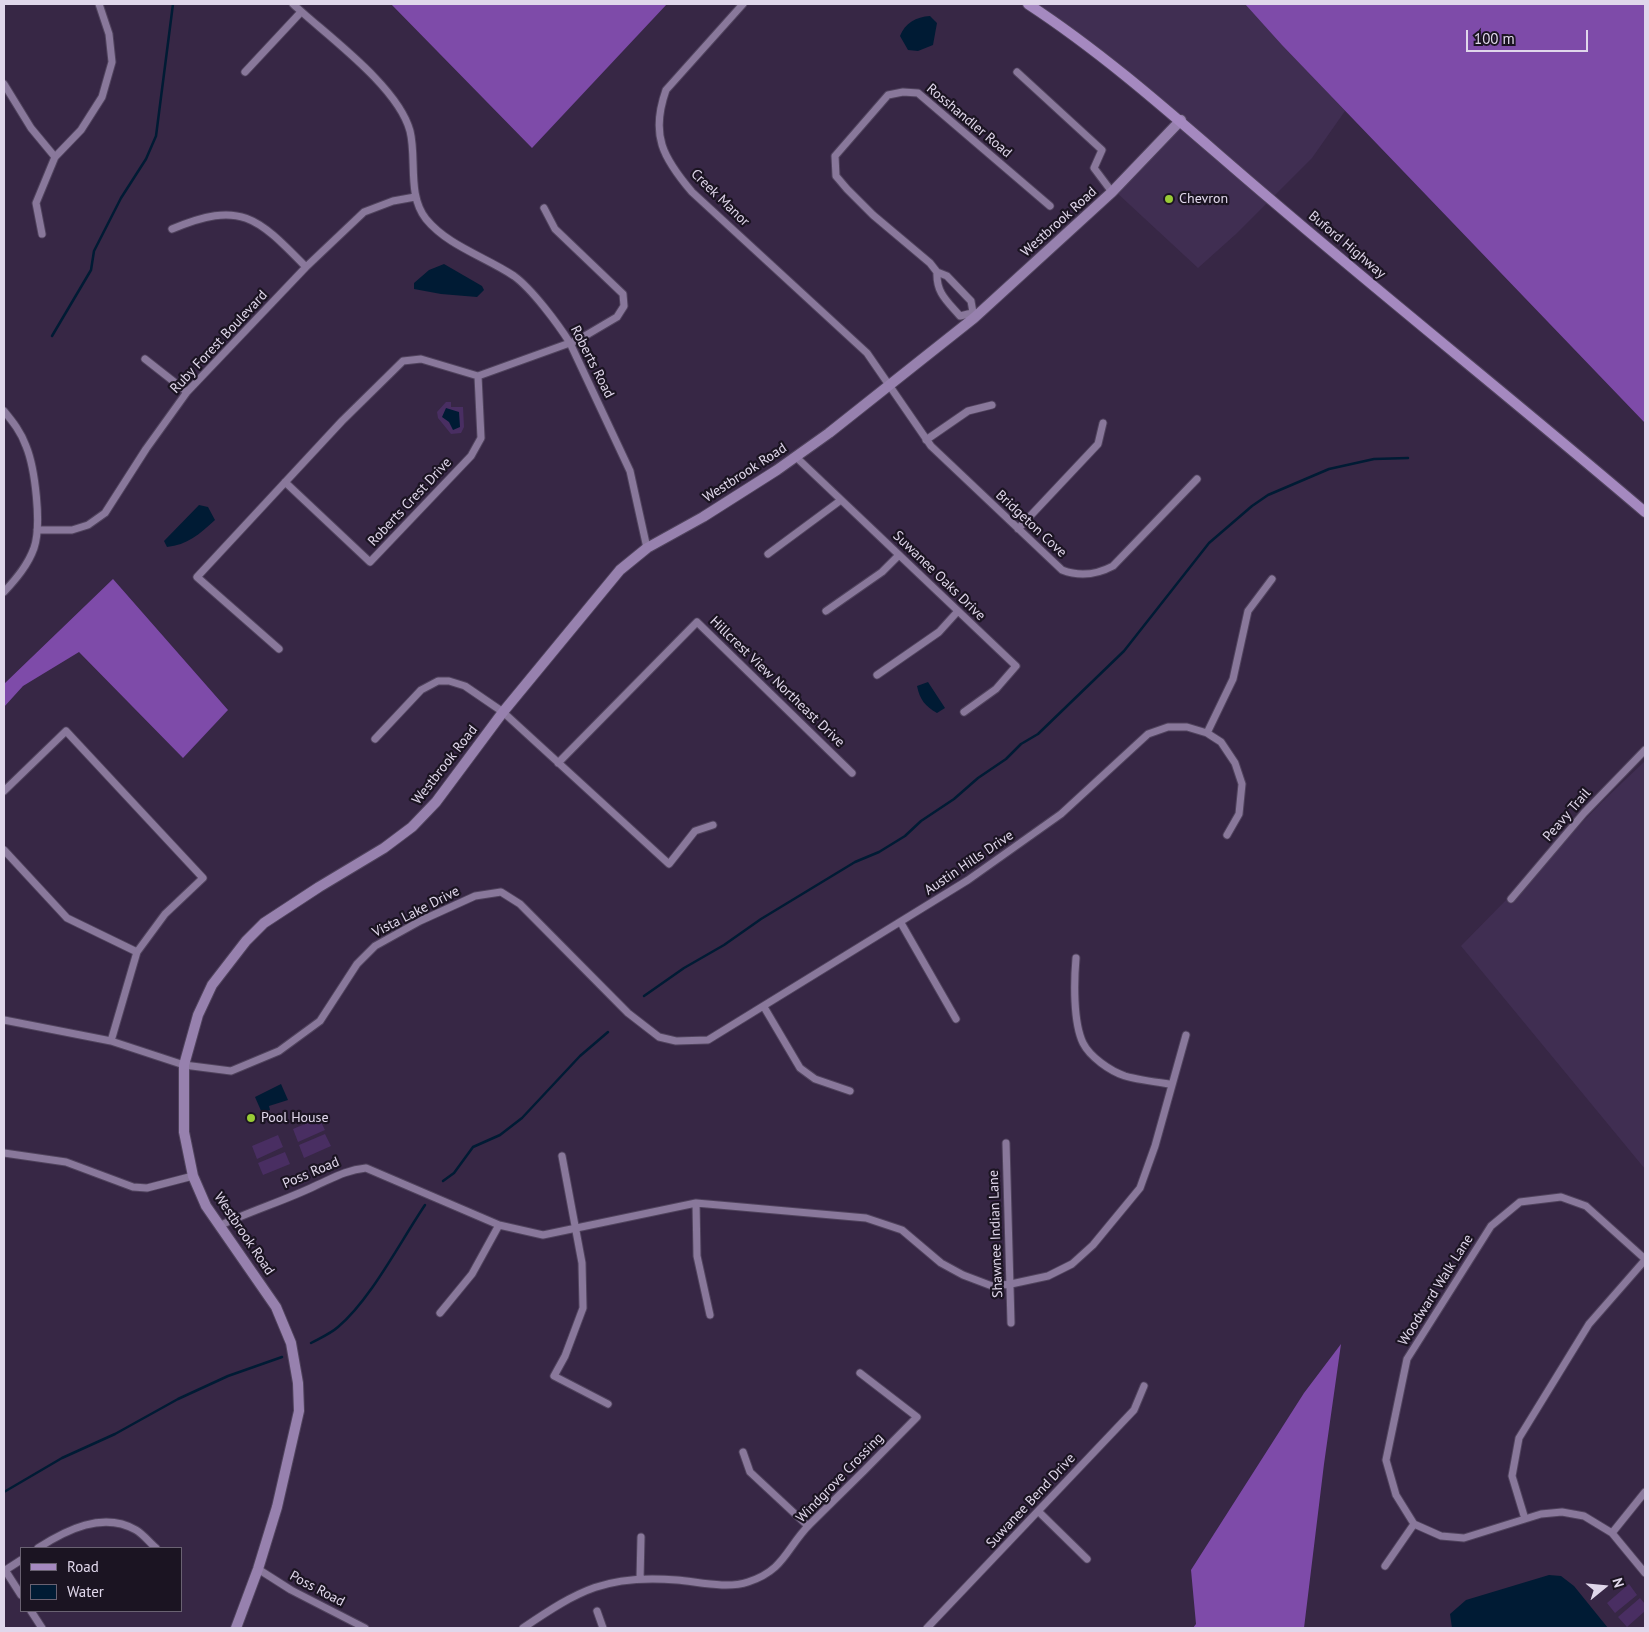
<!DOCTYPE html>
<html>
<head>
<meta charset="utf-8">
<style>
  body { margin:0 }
  #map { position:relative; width:1649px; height:1632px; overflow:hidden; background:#372745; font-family:"PT Sans",sans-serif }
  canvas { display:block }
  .frame { position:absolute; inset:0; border:5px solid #e0d7eb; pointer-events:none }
  .legend { position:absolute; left:20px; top:1547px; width:162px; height:65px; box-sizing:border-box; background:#1b1422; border:1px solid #6a6272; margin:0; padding:6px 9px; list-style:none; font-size:15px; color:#e0d7eb }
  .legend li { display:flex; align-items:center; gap:10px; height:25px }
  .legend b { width:25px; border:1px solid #6a6272 }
  .north { position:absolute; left:1579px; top:1562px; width:50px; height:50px; -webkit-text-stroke:4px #1b1422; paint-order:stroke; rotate:73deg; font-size:14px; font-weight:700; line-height:20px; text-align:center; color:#e0d7eb }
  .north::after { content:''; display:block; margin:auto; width:18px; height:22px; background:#e0d7eb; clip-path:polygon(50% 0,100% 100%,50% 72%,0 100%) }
  .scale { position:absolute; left:1466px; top:30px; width:122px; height:22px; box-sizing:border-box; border:2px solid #e0d7eb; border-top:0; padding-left:6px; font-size:15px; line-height:18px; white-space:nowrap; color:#e0d7eb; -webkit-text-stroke:4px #1b1422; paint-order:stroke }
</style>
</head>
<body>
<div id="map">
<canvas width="1649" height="1632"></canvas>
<div class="frame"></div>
<ul class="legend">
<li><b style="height:6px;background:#a589c0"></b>Road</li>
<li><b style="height:14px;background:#001b34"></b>Water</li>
</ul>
<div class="north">N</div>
<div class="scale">100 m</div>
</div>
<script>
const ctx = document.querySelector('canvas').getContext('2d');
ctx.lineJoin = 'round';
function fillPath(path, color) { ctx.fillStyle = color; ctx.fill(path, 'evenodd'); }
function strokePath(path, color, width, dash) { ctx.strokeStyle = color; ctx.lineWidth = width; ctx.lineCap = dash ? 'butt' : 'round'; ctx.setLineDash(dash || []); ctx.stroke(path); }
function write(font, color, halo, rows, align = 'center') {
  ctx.font = font + ' "PT Sans",sans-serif'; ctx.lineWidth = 4.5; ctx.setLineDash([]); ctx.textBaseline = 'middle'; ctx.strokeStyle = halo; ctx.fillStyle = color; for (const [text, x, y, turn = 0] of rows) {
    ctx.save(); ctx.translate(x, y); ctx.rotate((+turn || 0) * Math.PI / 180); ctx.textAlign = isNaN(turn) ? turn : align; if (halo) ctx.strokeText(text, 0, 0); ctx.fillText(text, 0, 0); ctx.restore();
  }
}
fillPath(new Path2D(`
  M1032,4H1245L1345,111L1312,158L1236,234L1198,268L1116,192L1185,121Z
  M1645,761V1169L1461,946L1602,802Z`), '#402e52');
fillPath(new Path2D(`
  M446,402H451V407H463L464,427L461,433L451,434L438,418L437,412Z
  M319,1118L325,1130L298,1142L293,1129Z
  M325,1134L331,1146L304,1158L299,1145Z
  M278,1135L283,1147L257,1159L252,1146Z
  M285,1152L290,1164L263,1175L258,1163Z
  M1629,1584L1637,1595L1615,1613L1607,1603Z
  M1640,1598L1645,1604V1611L1627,1627L1618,1617Z`), '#492e62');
fillPath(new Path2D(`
  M391,4H667L532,148Z
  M1245,4H1645V423L1282,45Z
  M113,579L228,710L183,758L79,652L23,686L4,707V684Z
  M1341,1344L1324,1464L1304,1628H1193L1196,1624L1191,1570L1304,1393Z`), '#7e4ba9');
fillPath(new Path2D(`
  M930,16L937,23L933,45L918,51L908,50L900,36C905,23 916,17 930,16Z
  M444,264L482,286L484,290L477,297L441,294L414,289V283L429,270Z
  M446,408L459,412L460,427L453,430L449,422L442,417Z
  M199,505L208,507L215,520C200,534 187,545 167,547L164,541Z
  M928,682L945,708L937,713C925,706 920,700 917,686Z
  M281,1084L288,1100L269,1106L270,1110L262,1113L255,1097Z
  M1549,1575L1561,1576L1574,1586L1608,1628H1452L1450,1614L1466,1600Z`), '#001b34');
strokePath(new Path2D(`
  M52,336L91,270L94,251L121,198L146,159L156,136L173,4
  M644,996L684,968L724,945L761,919L855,862L879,852L905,836L921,821L954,799L978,778L1006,759L1021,744L1038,734L1124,651L1209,543L1252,506L1268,495L1329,469L1374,459L1408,458
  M443,1181L454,1173L473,1147L500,1135L522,1118L580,1056L608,1032
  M311,1343C320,1338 330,1334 338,1327C371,1299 400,1242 425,1205
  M4,1492L62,1458L115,1434L178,1399L228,1376L282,1357`), '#001b34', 2.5);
const street = new Path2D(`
  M293,4C326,35 398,86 410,131C417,159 407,195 426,219C448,246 486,257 514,276C532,289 558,324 570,343L630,471L647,548
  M743,4L666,90C650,135 663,158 692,192L867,353L931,446L1062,570C1080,577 1096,575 1113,566L1197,479
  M245,72L301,12
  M1017,72L1102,150L1094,168L1112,192
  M4,84L31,128L55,157
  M172,229C241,200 257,217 306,267
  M42,234L36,203L55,157L81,130L102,97L112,62L109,34L99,4
  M937,272C936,293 947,301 960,316L972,313
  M974,318L971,301L947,276L937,272L930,263L873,215L847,189L836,176L835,156L888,95L903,92L918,93L1050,206
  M145,359L187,392
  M4,411C13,422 21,432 26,446C35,468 42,525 34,548C28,565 16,579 4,592
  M926,440L968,411L992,405
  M796,457L1016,666L996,689L964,712
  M285,482L370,562L471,456L481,438L478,376
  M1018,529L1098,444L1103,423
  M37,530H72L88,525L105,513L146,449L187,392L306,267L364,212L393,201L415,197
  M768,554L841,500
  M826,611L882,572L899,555
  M279,649L197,577L342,421L403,361L421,359L478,376L578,340L617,317L624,306L623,294L555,229L544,208
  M877,675L939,632L958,611
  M1207,733L1233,679L1248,611L1272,579
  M375,739L421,690L438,681H449L465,686L503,712L669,864L695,831L713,825
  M558,763L697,622L852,773
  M4,791L66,731L203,878L165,914L137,952L111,1041L184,1065L231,1071L279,1051L320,1021L357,964L375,946L420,921L475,896L501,892L520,904L628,1013L659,1037L676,1041L708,1040L968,880L1061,814L1148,734L1168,727H1187L1207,733L1221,742L1235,763L1242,784L1239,814L1227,835
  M4,850L67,918L137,952
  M1511,899L1584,813L1645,750
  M901,923L956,1019
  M1076,958C1074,981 1073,1022 1083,1043C1090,1057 1110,1071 1125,1076C1139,1080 1155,1082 1170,1084
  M764,1007L800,1068L815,1079L850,1091
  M4,1020L111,1041
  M1006,1143L1011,1323
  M4,1153L66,1162L133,1187L147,1188L193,1176
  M562,1156L582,1263L583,1308L565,1356L554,1376L608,1404
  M696,1203L697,1256L710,1315
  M219,1226C250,1211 284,1201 315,1186C333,1178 346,1170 366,1168L499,1225L543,1235L696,1203L866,1218L902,1230L941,1263L963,1275L992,1286L1011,1284L1048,1276L1072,1264L1093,1245L1140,1188L1155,1146L1186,1035
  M1645,1259L1586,1206L1561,1197L1520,1202L1491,1226L1407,1359L1386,1460L1396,1495L1414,1524L1441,1536L1464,1538L1541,1514L1562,1512L1584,1516L1612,1533L1645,1573
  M440,1313L472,1274L499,1225
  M743,1452L750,1472L808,1526
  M1039,1512L1087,1559
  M1525,1519L1512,1476L1519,1438L1589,1324L1645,1260
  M1612,1533L1645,1492
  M38,1548C66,1530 103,1511 136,1530C143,1534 150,1543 156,1548
  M1385,1566L1414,1524
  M258,1569L291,1590L365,1628
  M5,1570L21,1595
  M4,1571L21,1560
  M640,1579L641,1537
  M31,1611L42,1628
  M597,1611L603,1628
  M523,1628C579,1590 607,1574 677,1580C699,1582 727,1589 748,1582C785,1570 786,1548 810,1524C846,1489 882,1453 917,1417L860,1373
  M927,1628L1134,1410L1144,1386`);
const secondary = new Path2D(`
  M236,1628L258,1569L277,1507L299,1411L298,1383L291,1343L276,1307L206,1206L193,1176L184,1132V1065L198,1015L212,985L246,941L264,923L319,887L384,848L412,827L436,802L503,712L620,570L647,548L703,517L777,470L829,433L974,318L1112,192L1181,120`);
const primary = new Path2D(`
  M1028,4C1115,61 1190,131 1269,198C1393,304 1521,406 1645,512`);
strokePath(street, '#50435d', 9);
strokePath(secondary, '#50435d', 12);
strokePath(primary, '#50435d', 12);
strokePath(street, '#89789b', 7);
strokePath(secondary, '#9781ae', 10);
strokePath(primary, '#a589c0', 10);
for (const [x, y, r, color] of [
  [1169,199,5,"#99cb36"],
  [251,1118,5,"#99cb36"]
]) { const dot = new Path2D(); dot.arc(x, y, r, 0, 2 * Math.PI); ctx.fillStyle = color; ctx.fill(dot); strokePath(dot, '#1b1422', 2); }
write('14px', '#e0d7eb', '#1b1422', [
  ["Rosshandler Road",969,121,40],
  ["Creek Manor",720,198,44],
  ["Westbrook Road",1059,222,-42],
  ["Buford Highway",1347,245,40],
  ["Ruby Forest Boulevard",219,342,-47],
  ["Roberts Road",592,362,63],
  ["Westbrook Road",745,473,-33],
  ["Roberts Crest Drive",410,502,-47],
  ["Bridgeton Cove",1031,524,43],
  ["Suwanee Oaks Drive",939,576,44],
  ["Hillcrest View Northeast Drive",777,682,44],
  ["Westbrook Road",445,765,-52],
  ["Peavy Trail",1567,815,-49],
  ["Austin Hills Drive",969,863,-34],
  ["Vista Lake Drive",416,912,-27],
  ["Poss Road",311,1173,-23],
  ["Westbrook Road",244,1234,56],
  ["Shawnee Indian Lane",996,1234,-92],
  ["Woodward Walk Lane",1436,1290,-58],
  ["Windgrove Crossing",840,1478,-46],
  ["Suwanee Bend Drive",1031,1501,-47],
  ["Poss Road",317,1589,28]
]);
write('14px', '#e0d7eb', '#1b1422', [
  ["Chevron",1179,199],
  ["Pool House",261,1118]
], 'left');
</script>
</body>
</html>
